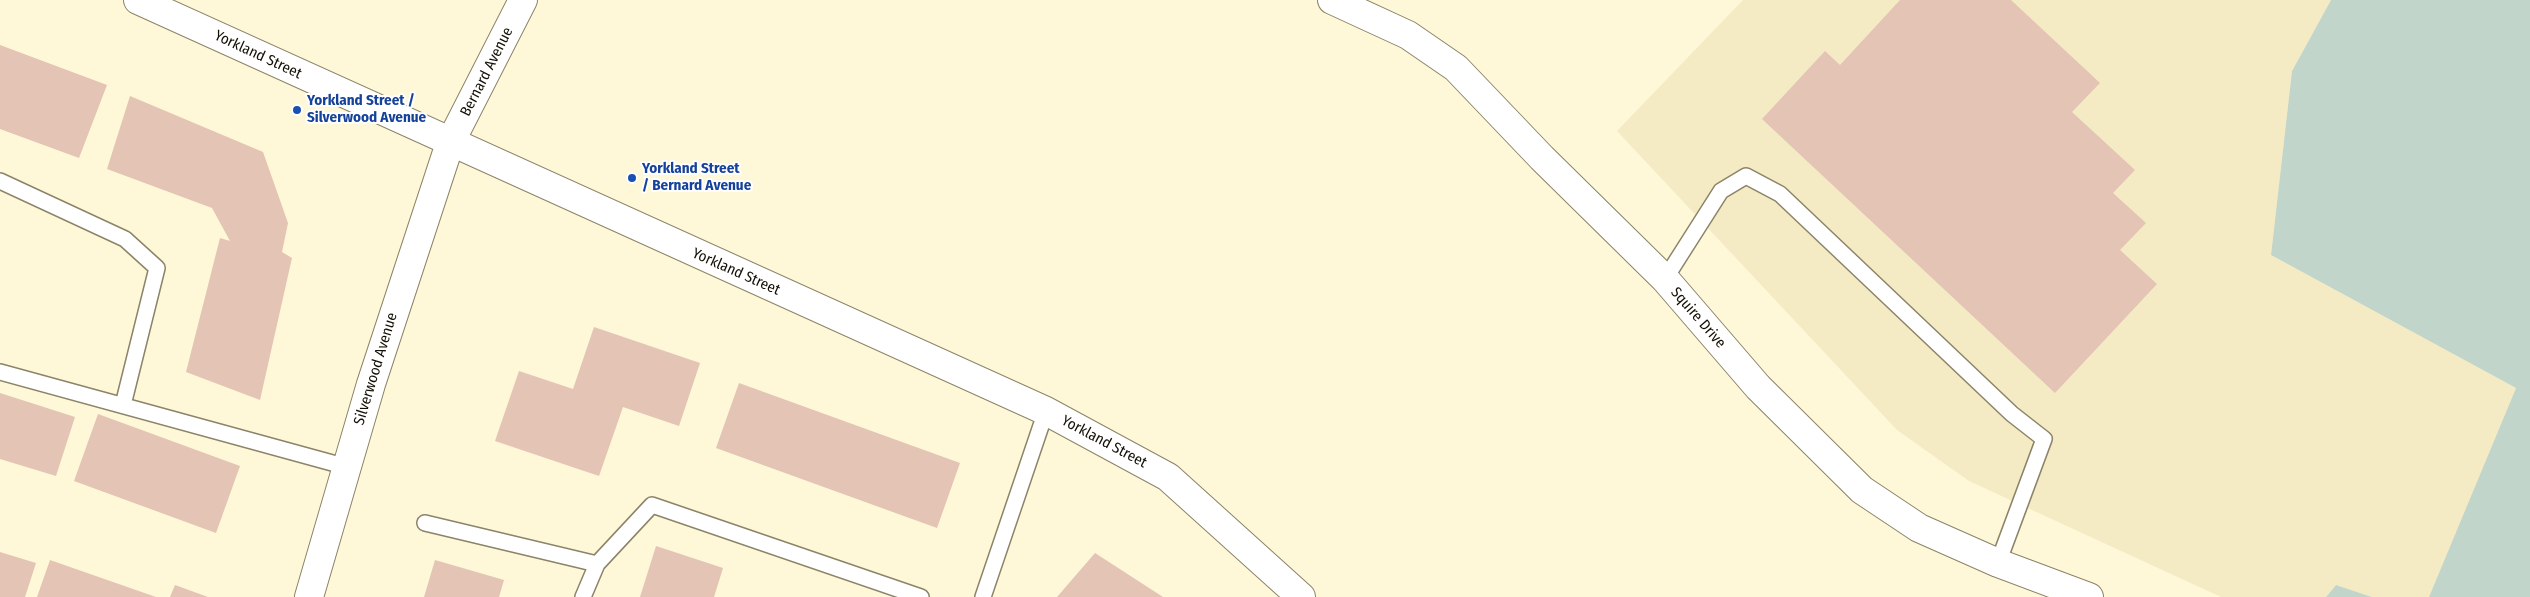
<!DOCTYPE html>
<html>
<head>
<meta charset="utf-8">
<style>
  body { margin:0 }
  canvas { display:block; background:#fef7d8 }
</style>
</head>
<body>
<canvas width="2530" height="597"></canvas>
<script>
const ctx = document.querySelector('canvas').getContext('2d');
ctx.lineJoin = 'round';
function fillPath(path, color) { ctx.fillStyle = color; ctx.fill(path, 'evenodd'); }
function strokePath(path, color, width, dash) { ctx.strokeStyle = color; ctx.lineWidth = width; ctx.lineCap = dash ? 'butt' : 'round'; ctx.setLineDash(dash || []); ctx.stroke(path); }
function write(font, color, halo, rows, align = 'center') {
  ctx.font = font + ' "Fira Sans Condensed",sans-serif'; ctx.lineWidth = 4; ctx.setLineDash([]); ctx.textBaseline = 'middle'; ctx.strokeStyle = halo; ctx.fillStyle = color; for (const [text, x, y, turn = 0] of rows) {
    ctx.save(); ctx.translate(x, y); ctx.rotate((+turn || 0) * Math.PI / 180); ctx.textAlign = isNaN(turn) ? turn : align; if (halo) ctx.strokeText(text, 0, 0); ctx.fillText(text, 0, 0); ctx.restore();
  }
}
fillPath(new Path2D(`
  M1743,0H2331L2292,71L2271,255L2516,388L2429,597H2372L2336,585L2326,597H2221L1969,481L1897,430L1617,131Z`), '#f4ebc5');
fillPath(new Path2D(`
  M2331,0H2530V597H2429L2516,388L2271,255L2292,71Z
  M2336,585L2372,597H2326Z`), '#c1d5ca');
fillPath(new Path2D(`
  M1900,0H2011L2100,83L2072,112L2135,170L2113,193L2146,223L2120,250L2157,284L2055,393L1762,119L1825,51L1840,65Z
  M0,45L107,85L79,158L0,129Z
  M130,96L263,152L288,223L282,252L292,258L260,400L186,372L220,238L230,241L212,208L107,169Z
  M594,327L700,363L679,426L623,407L599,476L495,441L519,371L573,389Z
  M739,383L960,463L937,528L716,448Z
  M0,393L75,417L56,476L0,459Z
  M98,414L240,466L216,533L74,481Z
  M656,546L723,568L714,597H640Z
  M0,552L36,563L25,597H0Z
  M1095,553L1163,597H1057Z
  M50,560L156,597H37Z
  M435,560L504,580L499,597H424Z
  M175,585L208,597H170Z`), '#e3c4b5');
const service = new Path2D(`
  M0,181L125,239L157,268L123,405
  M1665,279L1721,191L1746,176L1780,194L2012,414L2044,439L1998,563
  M0,372L347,467
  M425,523L597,564
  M583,597L597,564L652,505L921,597
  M983,597L1046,411`);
const minor = new Path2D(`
  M1332,0L1408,35L1456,68L1542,158L1665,279L1758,387L1862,490L1919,528L1998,563L2089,597`);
const tertiary = new Path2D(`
  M138,0L1046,411L1168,477L1301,597
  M309,597L371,384L450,143L523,0`);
strokePath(service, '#8b8468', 18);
strokePath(minor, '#8b8468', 30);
strokePath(tertiary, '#8b8468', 30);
strokePath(service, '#fff', 15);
strokePath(minor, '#fff', 28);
strokePath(tertiary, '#fff', 28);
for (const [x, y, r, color] of [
  [297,110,5,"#1a4fb4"],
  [632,178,5,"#1a4fb4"]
]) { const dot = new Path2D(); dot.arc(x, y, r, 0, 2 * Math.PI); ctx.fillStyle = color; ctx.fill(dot); strokePath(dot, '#fff', 2); }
write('15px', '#131006', '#fff', [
  ["Yorkland Street",258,55,25],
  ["Bernard Avenue",487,72,-63],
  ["Yorkland Street",736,272,24],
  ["Squire Drive",1698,318,49],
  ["Silverwood Avenue",376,369,-73],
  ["Yorkland Street",1104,442,28]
]);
write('bold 15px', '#164399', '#fff', [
  ["Yorkland Street /",307,101],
  ["Silverwood Avenue",307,118],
  ["Yorkland Street",642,169],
  ["/ Bernard Avenue",642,186]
], 'left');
</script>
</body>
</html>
